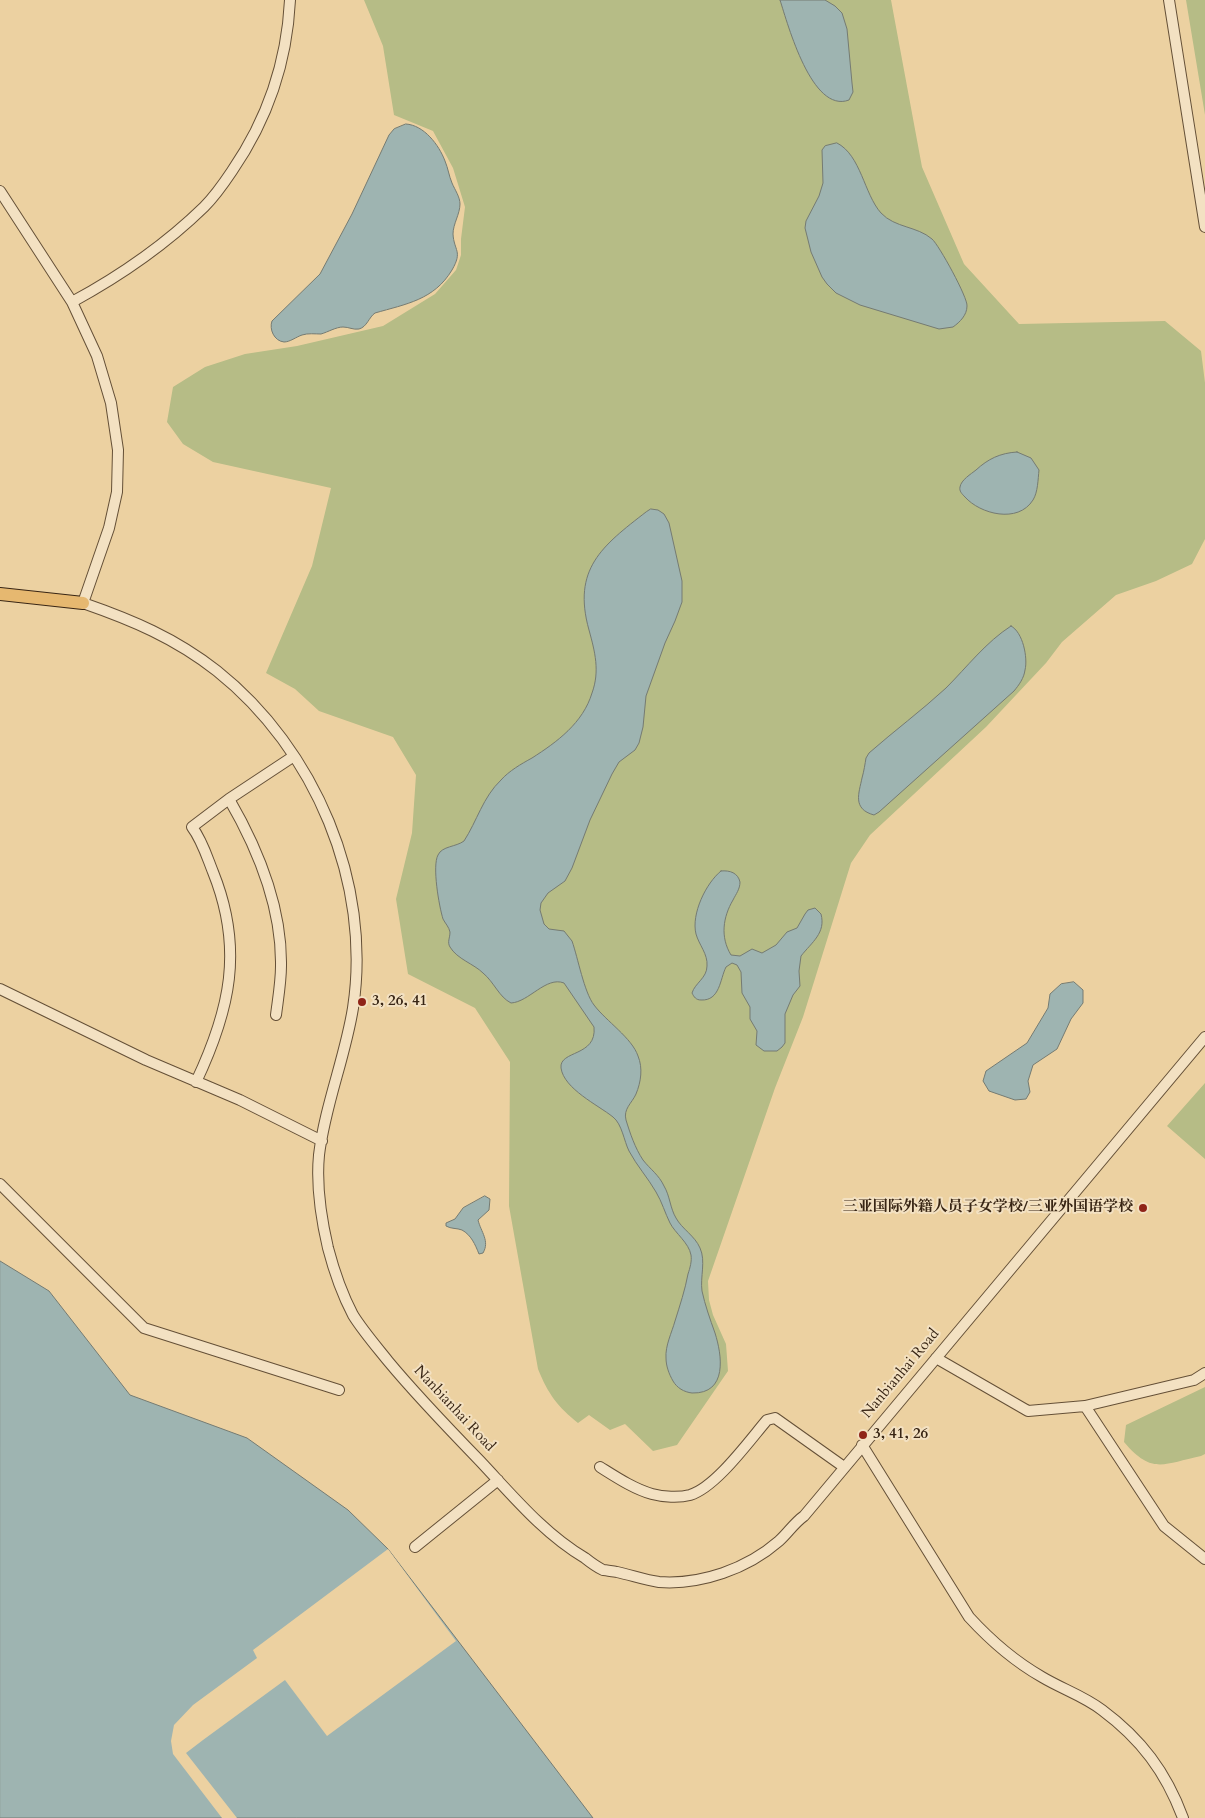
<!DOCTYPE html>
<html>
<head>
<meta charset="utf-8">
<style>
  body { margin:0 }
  canvas { display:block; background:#ecd1a1 }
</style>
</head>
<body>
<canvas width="1205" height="1818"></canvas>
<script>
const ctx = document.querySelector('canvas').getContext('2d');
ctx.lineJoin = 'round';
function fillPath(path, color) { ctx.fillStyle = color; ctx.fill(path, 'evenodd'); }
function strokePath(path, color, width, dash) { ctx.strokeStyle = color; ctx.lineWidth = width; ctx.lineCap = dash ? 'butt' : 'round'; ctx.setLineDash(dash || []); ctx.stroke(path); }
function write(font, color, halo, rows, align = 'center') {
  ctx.font = font + ' Cardo,"Noto Serif SC",serif'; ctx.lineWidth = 4; ctx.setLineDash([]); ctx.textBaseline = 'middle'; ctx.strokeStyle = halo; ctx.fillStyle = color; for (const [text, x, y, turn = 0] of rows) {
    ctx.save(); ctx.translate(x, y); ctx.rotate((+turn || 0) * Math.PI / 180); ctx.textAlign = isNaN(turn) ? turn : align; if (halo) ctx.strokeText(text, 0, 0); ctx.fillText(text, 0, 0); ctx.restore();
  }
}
fillPath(new Path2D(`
  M364,0H891L922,167L964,264L1019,324L1165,321L1201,351L1205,383V539L1192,564L1156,581L1116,595L1062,642L1046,663L986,727L870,835L851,863L803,1017L775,1088L708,1281L709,1300L713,1315L726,1344L728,1371L677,1445L653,1451L625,1424L610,1430L589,1415L578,1423C558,1407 548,1394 538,1369L509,1206L510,1062L475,1008L408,974L396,899L412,833L416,775L393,737L319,711L295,689L266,673L312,566L331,488L213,462L183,444L167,422L173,387L205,367L245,354L297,346L383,326L435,294L456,270L461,255V239L465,207L453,168L433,131L394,115L383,46Z
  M1186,0H1205V115Z
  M1205,1083V1159L1167,1126Z
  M1205,1387V1454L1201,1456C1163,1464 1152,1475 1124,1442L1126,1425Z`), '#b6bc86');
const water = new Path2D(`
  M780,0H825L835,6L842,13L847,29L852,83L853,92L849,100C812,114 788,25 780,0Z
  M406,124C424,125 439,145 445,161C448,168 449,176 452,183C455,190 460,197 460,204C460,214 453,224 453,234C454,251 463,251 452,270C434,300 406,304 375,313C369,317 367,327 359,329C353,330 349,327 343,327C336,327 328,332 321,334C315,334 308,333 302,335C296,337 290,342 284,342C274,341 269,329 272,321L320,274L352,214L389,135L394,129Z
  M837,143C861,155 864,194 881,213C895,228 917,226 932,239C939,245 968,298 967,306C967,315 960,322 953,327L939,329L860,305L836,293L827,284L822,277L811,252L805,228L806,221L819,196L823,183L822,150L825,146Z
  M1017,452L1031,458L1039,470C1038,479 1038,492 1033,500C1018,524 980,514 965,497C962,494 959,491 960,487C961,480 971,474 976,470C988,459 1000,453 1017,452Z
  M651,509L658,510L664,514L669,523L682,581V602L675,621L665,643L646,696L643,727L639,743L635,750L619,762L612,774L590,820L572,868L565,881L548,893L541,903L540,910L544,924L549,929L564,931L572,941C578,958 584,992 594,1005C606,1021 632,1038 638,1056C643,1068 641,1082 636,1094C632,1103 623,1109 626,1120C630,1133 635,1148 643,1160C650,1169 659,1175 664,1186C670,1196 670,1208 676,1218C682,1229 695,1236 700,1248C706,1261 700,1277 702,1291C705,1305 710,1319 715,1333C722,1355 728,1394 692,1393C684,1392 677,1388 673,1381C669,1374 666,1366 666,1358C665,1346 672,1332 675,1321C680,1305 685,1290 688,1274C690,1268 692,1261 691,1255C689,1243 675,1233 670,1223C665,1213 662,1202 656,1192C648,1178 637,1166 629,1151C624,1141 622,1124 613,1117C598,1105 564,1089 561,1068C559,1050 597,1057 594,1027L564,983C546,976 529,1002 511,1003C499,997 494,982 483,973C474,964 457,959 450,947C447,942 450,938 450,932C449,927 445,923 443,919C439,906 432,866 438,855C442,846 456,847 464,841C477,821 483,797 501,780C509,771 521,764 532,758C557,742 583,723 592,693C600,671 595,652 589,630C572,569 602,546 646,512Z
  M1011,626C1023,632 1028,658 1025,670C1024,678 1019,685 1014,691L879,812L874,815C852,809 859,793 862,778C864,771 865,764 866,758L869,753C894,731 921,711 946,688C967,667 986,642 1011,626Z
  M721,871C730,870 738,873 740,882C740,889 736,894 733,900C723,917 720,937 731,955L740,956L752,949L762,953L776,945L787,932L797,928L805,914L808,910L815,908L821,914C826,933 812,942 801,956L799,971L800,986L793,995L785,1014V1043L782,1047L777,1051H764L756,1045L757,1031L750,1019V1007L742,993L741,972L737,965L732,963L726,967C720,979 720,1001 701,1000C696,1000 694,997 692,993C695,983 707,978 707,966C708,954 699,945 696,934C691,914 706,883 721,871Z
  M1074,982L1083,990V1003L1071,1019L1057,1049L1033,1065L1028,1081L1030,1092L1026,1099L1015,1100L989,1091L983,1081L986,1071L1027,1043L1048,1008L1050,994L1061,984Z
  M485,1196L490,1199L489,1210L478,1220C481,1232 490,1241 483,1253L479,1254C475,1244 471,1235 462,1230C457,1228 451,1229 446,1226V1223L455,1219L463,1208Z
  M0,1261L49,1291L130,1395L247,1438L348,1510L388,1549L593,1818H0Z`);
fillPath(water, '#9eb4b1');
strokePath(water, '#757b72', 1);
fillPath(new Path2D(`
  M388,1549L456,1641L327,1736L285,1680L203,1740L186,1753L237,1818H222L173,1754L171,1741L174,1725L193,1705L257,1658L253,1650Z`), '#ecd1a1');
const minor = new Path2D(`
  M1169,0L1205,227
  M0,191L72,302L97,356L111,403L118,450L117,492L109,528L83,603C132,620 175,638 217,671C315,749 372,883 353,1008C345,1058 325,1105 319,1155C316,1186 321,1218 328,1248C334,1271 342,1294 353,1315C363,1331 376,1346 388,1361C417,1396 448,1428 480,1461C512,1495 544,1534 585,1558C590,1562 597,1567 603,1570C605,1570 616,1572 617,1572C631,1575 645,1580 659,1582C701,1585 747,1569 779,1541C788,1533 794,1523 804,1516L1205,1037
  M72,302C120,276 165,245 204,207C215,196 224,183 232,171C267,120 287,62 290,0
  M229,799C258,849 282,906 281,966C281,982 278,999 276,1015
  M0,989L146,1060L240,1100L322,1141
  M196,1082C230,1010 244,949 213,872C207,857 202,840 192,827L229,799L294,756
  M0,1184L144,1328L339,1390
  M936,1358L1028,1411L1085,1406L1194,1380L1205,1373
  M1085,1406L1164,1526L1205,1559
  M862,1445L969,1617C991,1641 1014,1661 1042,1677C1062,1689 1084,1696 1102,1710C1141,1739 1166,1772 1183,1818
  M600,1467C616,1477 634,1489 652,1494C663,1497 679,1498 690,1495C716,1487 749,1441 767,1420L775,1418L844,1467
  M415,1547L498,1480`);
const major = new Path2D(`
  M0,594L83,603`);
strokePath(minor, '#655037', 12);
strokePath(major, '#382514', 14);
strokePath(minor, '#f3e1c2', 10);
strokePath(major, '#e6b870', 12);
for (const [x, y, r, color] of [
  [362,1002,5,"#8f2418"],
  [1143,1208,5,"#8f2418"],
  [863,1435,5,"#8f2418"]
]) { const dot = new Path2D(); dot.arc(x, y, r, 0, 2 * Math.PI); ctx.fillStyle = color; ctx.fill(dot); strokePath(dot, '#f3e1c2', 2); }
write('bold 15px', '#382514', '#f3e1c2', [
  ["3, 26, 41",372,1002],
  ["三亚国际外籍人员子女学校/三亚外国语学校",1133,1208,"right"],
  ["3, 41, 26",873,1435]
], 'left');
write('15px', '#382514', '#f3e1c2', [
  ["Nanbianhai Road",901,1374,-50],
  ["Nanbianhai Road",454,1409,47]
]);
</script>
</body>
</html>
